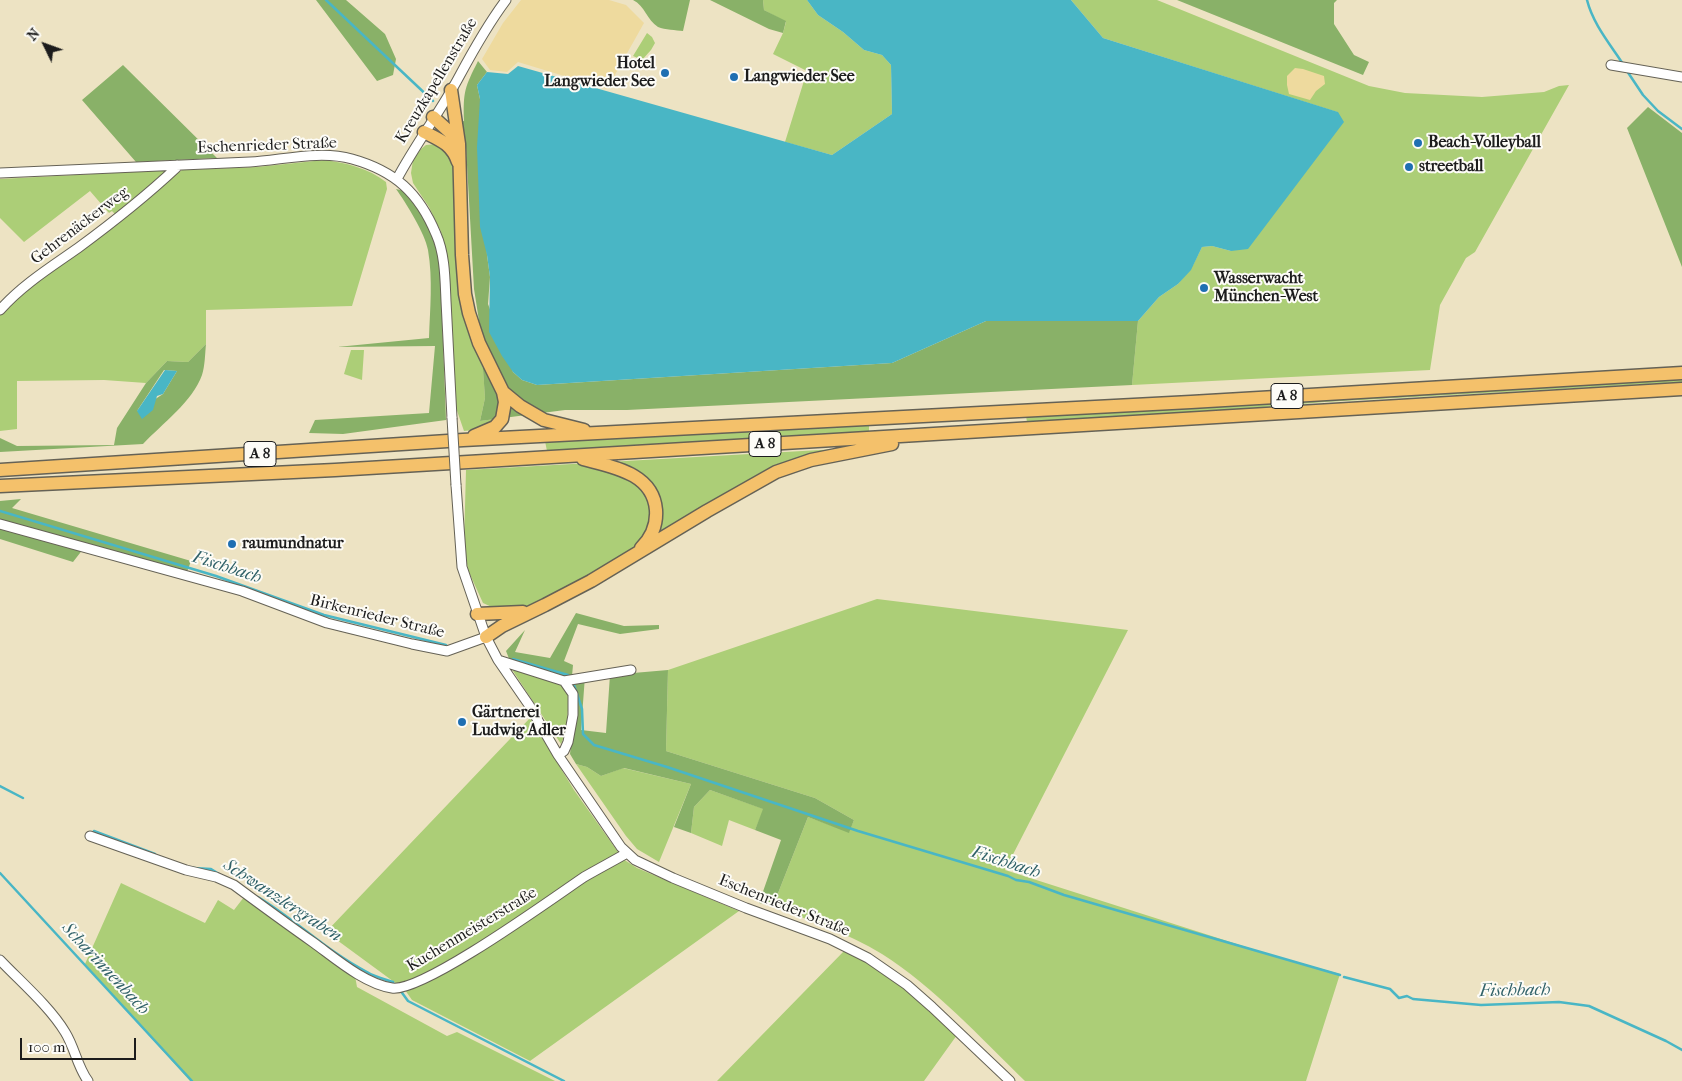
<!DOCTYPE html>
<html>
<head>
<meta charset="utf-8">
<style>
  body { margin:0 }
  #map { position:relative; width:1682px; height:1081px; overflow:hidden; background:#ede3c3; font-family:"IM FELL French Canon",serif }
  canvas { display:block }
  .north { position:absolute; left:20px; top:20px; width:50px; height:50px; -webkit-text-stroke:4px #fdfcf7; paint-order:stroke; rotate:312deg; font-size:14px; font-weight:700; line-height:20px; text-align:center; color:#1c1c1c }
  .north::after { content:''; display:block; margin:auto; width:18px; height:22px; background:#1c1c1c; clip-path:polygon(50% 0,100% 100%,50% 72%,0 100%) }
  .scale { position:absolute; left:20px; top:1038px; width:116px; height:22px; box-sizing:border-box; border:2px solid #1c1c1c; border-top:0; padding-left:6px; font-size:15px; line-height:18px; white-space:nowrap; color:#1c1c1c; -webkit-text-stroke:4px #fdfcf7; paint-order:stroke }
</style>
</head>
<body>
<div id="map">
<canvas width="1682" height="1081"></canvas>
<div class="north">N</div>
<div class="scale">100 m</div>
</div>
<script>
const ctx = document.querySelector('canvas').getContext('2d');
ctx.lineJoin = 'round';
function fillPath(path, color) { ctx.fillStyle = color; ctx.fill(path, 'evenodd'); }
function strokePath(path, color, width, dash) { ctx.strokeStyle = color; ctx.lineWidth = width; ctx.lineCap = dash ? 'butt' : 'round'; ctx.setLineDash(dash || []); ctx.stroke(path); }
function write(font, color, halo, rows, align = 'center') {
  ctx.font = font + ' "IM FELL French Canon",serif'; ctx.lineWidth = 4; ctx.setLineDash([]); ctx.textBaseline = 'middle'; ctx.strokeStyle = halo; ctx.fillStyle = color; for (const [text, x, y, turn = 0] of rows) {
    ctx.save(); ctx.translate(x, y); ctx.rotate((+turn || 0) * Math.PI / 180); ctx.textAlign = isNaN(turn) ? turn : align; if (halo) ctx.strokeText(text, 0, 0); ctx.fillText(text, 0, 0); ctx.restore();
  }
}
fillPath(new Path2D(`
  M763,0H807L818,15L843,32L864,50L882,55L891,65L892,114L832,155L785,142L807,71L773,54L783,33L786,22L764,10Z
  M1071,0H1157L1369,86L1405,93L1482,97L1544,92L1559,86L1569,85L1475,252L1466,258L1440,305L1430,370L1132,385L1138,321L1159,297L1178,284L1193,265L1202,247L1212,246L1231,251L1337,112L1103,38Z
  M647,33L652,37L655,43L651,50L642,60L633,56Z
  M437,144L442,146L455,163L470,334L483,368L485,398L480,421L494,419C485,429 476,430 464,431L454,402L447,258L441,232L429,207L413,183L411,173L413,160L421,149L426,145Z
  M324,160C347,163 368,168 386,182L387,189L352,306L206,310V344L188,362L167,361L146,383L104,380L17,381V429L0,431V313L11,300L182,170L257,167Z
  M169,170L117,216L112,211L109,213L90,191L24,242L0,218V179Z
  M351,350H364L362,380L344,374Z
  M1682,378V382L1325,402L1239,409L1027,422L1026,416Z
  M869,422V432L547,451L545,441Z
  M838,449L785,465L552,599L530,606L496,609L483,603L468,570L464,544L466,470Z
  M877,599L1128,630L1005,870L1268,954L1340,974L1306,1081H1025C982,1039 933,986 882,954C848,933 810,921 773,906L808,817L849,832L854,820L815,798L666,751L668,670Z
  M511,668L563,684L569,699L566,732L561,744Z
  M530,718L574,790L623,859L637,868L739,911L530,1061L412,1000L405,990L326,932Z
  M576,764L587,767L601,776L623,768L691,784L659,862L637,849L626,836Z
  M710,790L764,809L755,830L729,820L722,846L691,833L694,807Z
  M121,883L205,923L218,900L234,910L244,897L355,976L357,987L447,1036L457,1032L555,1081H190L85,964Z
  M845,950L889,976L957,1035L924,1081H717Z`), '#acce77');
fillPath(new Path2D(`
  M316,0H346L385,34L396,59L393,75L377,81Z
  M633,0H690L683,31C676,30 665,30 658,27C647,20 645,6 633,0Z
  M710,0H763L764,10L786,21L783,33L769,29Z
  M1177,0H1337L1334,3V24L1354,55L1369,62L1363,75Z
  M478,61L487,72L477,85L480,99L487,255L490,277L488,304L513,372L522,380L537,385L892,363L986,321H1138L1132,385L627,410H565L480,421L485,398L480,327L474,289L466,147L459,122L464,121C463,91 465,87 478,61Z
  M123,65L125,67L217,158L136,162L82,100Z
  M1648,107L1682,133V267L1627,128Z
  M396,189C421,192 435,241 440,262L446,420L343,434L309,433L315,420L429,413L435,346L337,347L429,338C430,309 433,279 428,250C425,233 406,203 396,189Z
  M206,344C205,354 205,366 202,375C193,401 162,424 143,444L0,452V438L17,446L114,445L117,428L146,383L167,361L188,362ZM164,370L177,371L163,394L137,411Z
  M21,499L12,508L191,561L187,572L87,544L73,562L0,539V501Z
  M576,613L624,626L659,625V629L620,634L578,624L564,661L573,665L572,676H585L581,730L606,733L610,675L668,670L666,751L815,798L854,820L849,833L808,817L773,906L759,903L781,840L755,830L763,809L710,790L694,807L691,833L674,827L691,784L624,768L601,776L587,767L576,764L570,754L574,715L564,678L510,661L506,651L525,630L515,652L550,658Z`), '#89b168');
fillPath(new Path2D(`
  M521,0H609L626,5L644,23L607,89L518,62L507,72L490,70L482,59L503,23Z
  M1295,68L1303,69L1324,76L1325,84L1316,91L1310,100L1289,94L1287,85V76Z`), '#eeda9e');
fillPath(new Path2D(`
  M807,0H1071L1103,38L1338,112L1344,122L1248,249L1231,251L1212,246L1202,247L1191,270L1178,284L1159,297L1138,321H986L892,363L569,383L537,385L522,380L513,372L502,356L489,332L490,277L487,255L480,227L477,147L480,99L477,85L487,72L508,74L518,66L832,155L892,114L891,65L882,55L864,50L843,32L818,15Z
  M165,370L177,371L163,394L157,396L153,410L142,419L137,411Z`), '#49b6c5');
strokePath(new Path2D(`
  M326,0L433,101
  M1587,0C1593,24 1610,44 1623,64
  M1627,71L1643,95L1658,111L1682,129
  M0,511L216,576L324,615L446,645
  M513,659L568,675
  M574,685L582,709L583,734L594,745L667,767L858,831L1008,876L1016,880L1029,882L1064,895L1340,975
  M0,786L23,798
  M94,831L155,854
  M193,868L211,869L219,874
  M0,873L192,1081
  M258,897C296,920 328,952 367,972C375,977 384,979 393,982L394,985
  M1344,977L1390,989L1399,998L1407,996L1413,999L1481,1005L1559,1002L1589,1006L1666,1041L1682,1050
  M400,990L408,1001L564,1081`), '#49b6c5', 2.5);
const minor = new Path2D(`
  M1611,65L1682,77
  M0,173C83,169 167,166 250,162C283,160 320,150 352,159C395,171 419,193 436,234C445,254 445,279 446,301C448,340 450,379 452,418
  M397,179C416,143 441,111 460,75C474,49 488,24 506,0
  M0,310C22,285 51,267 78,248C112,223 145,197 176,168L177,165
  M456,485L462,567L486,637L498,660L529,705L558,755L621,847L635,860L673,878L746,908L830,939L868,958L907,985L932,1007L1010,1081
  M0,524L242,591L327,623L412,644L447,651L486,637
  M498,660L564,681L573,694V715L568,742L564,751L558,755
  M564,681L631,670
  M90,836L186,870L216,877L234,885C261,905 287,924 314,943C336,959 365,984 392,988C422,993 553,898 584,877C598,869 613,861 627,853
  M0,960C21,982 50,1007 65,1032C75,1048 77,1066 88,1081`);
const highway = new Path2D(`
  M451,90L459,144L462,255L465,294L469,313L479,343L503,392L505,402L502,419L495,427L474,436
  M433,117L453,135L458,142
  M424,132C440,140 452,144 458,162
  M503,392L520,406L544,420L584,430
  M583,459C613,467 653,473 656,510C657,525 651,538 641,548
  M0,470L463,440L1191,402L1682,373
  M0,486L335,470L1682,389
  M477,614L523,612
  M486,637L502,626L545,605L591,581L707,511L776,472L811,460L892,444`);
strokePath(minor, '#656256', 11);
strokePath(highway, '#656256', 15);
strokePath(minor, '#fff', 9);
strokePath(highway, '#f4c16b', 12);
const minorBridge = new Path2D(`
  M452,418L456,485`);
strokePath(minorBridge, '#656256', 11, []);
strokePath(minorBridge, '#fff', 9);
for (const [x, y, r, color] of [
  [665,73,5,"#1f6fb2"],
  [734,77,5,"#1f6fb2"],
  [1418,143,5,"#1f6fb2"],
  [1409,167,5,"#1f6fb2"],
  [1204,288,5,"#1f6fb2"],
  [232,544,5,"#1f6fb2"],
  [462,722,5,"#1f6fb2"]
]) { const dot = new Path2D(); dot.arc(x, y, r, 0, 2 * Math.PI); ctx.fillStyle = color; ctx.fill(dot); strokePath(dot, '#fdfcf7', 2); }
for (const [x, y, w] of [
  [1287,396,32],
  [765,444,32],
  [260,454,32]
]) { const box = new Path2D(); box.roundRect(x - w / 2, y - 12.5, w, 25, 4); ctx.fillStyle = '#fdfcf7'; ctx.fill(box); strokePath(box, '#1c1c1c', 1); }
write('bold 15px', '#1c1c1c', null, [
  ["A 8",1287,396],
  ["A 8",765,444],
  ["A 8",260,454]
]);
write('bold 16px', '#1c1c1c', '#fdfcf7', [
  ["Hotel",655,64,"right"],
  ["Langwieder See",655,82,"right"],
  ["Langwieder See",744,77],
  ["Beach-Volleyball",1428,143],
  ["streetball",1419,167],
  ["Wasserwacht",1214,279],
  ["München-West",1214,297],
  ["raumundnatur",242,544],
  ["Gärtnerei",472,713],
  ["Ludwig Adler",472,731]
], 'left');
write('16px', '#1c1c1c', '#fdfcf7', [
  ["Kreuzkapellenstraße",437,81,-59],
  ["Eschenrieder Straße",267,146,-2],
  ["Gehrenäckerweg",80,226,-37],
  ["Birkenrieder Straße",377,617,14],
  ["Eschenrieder Straße",784,906,22],
  ["Kuchenmeisterstraße",472,930,-31]
]);
write('italic 18px', '#306168', '#fdfcf7', [
  ["Fischbach",227,568,18],
  ["Fischbach",1006,863,18],
  ["Schwanzlergraben",282,901,33],
  ["Scharinnenbach",105,969,47],
  ["Fischbach",1515,991,-1]
]);
</script>
</body>
</html>
